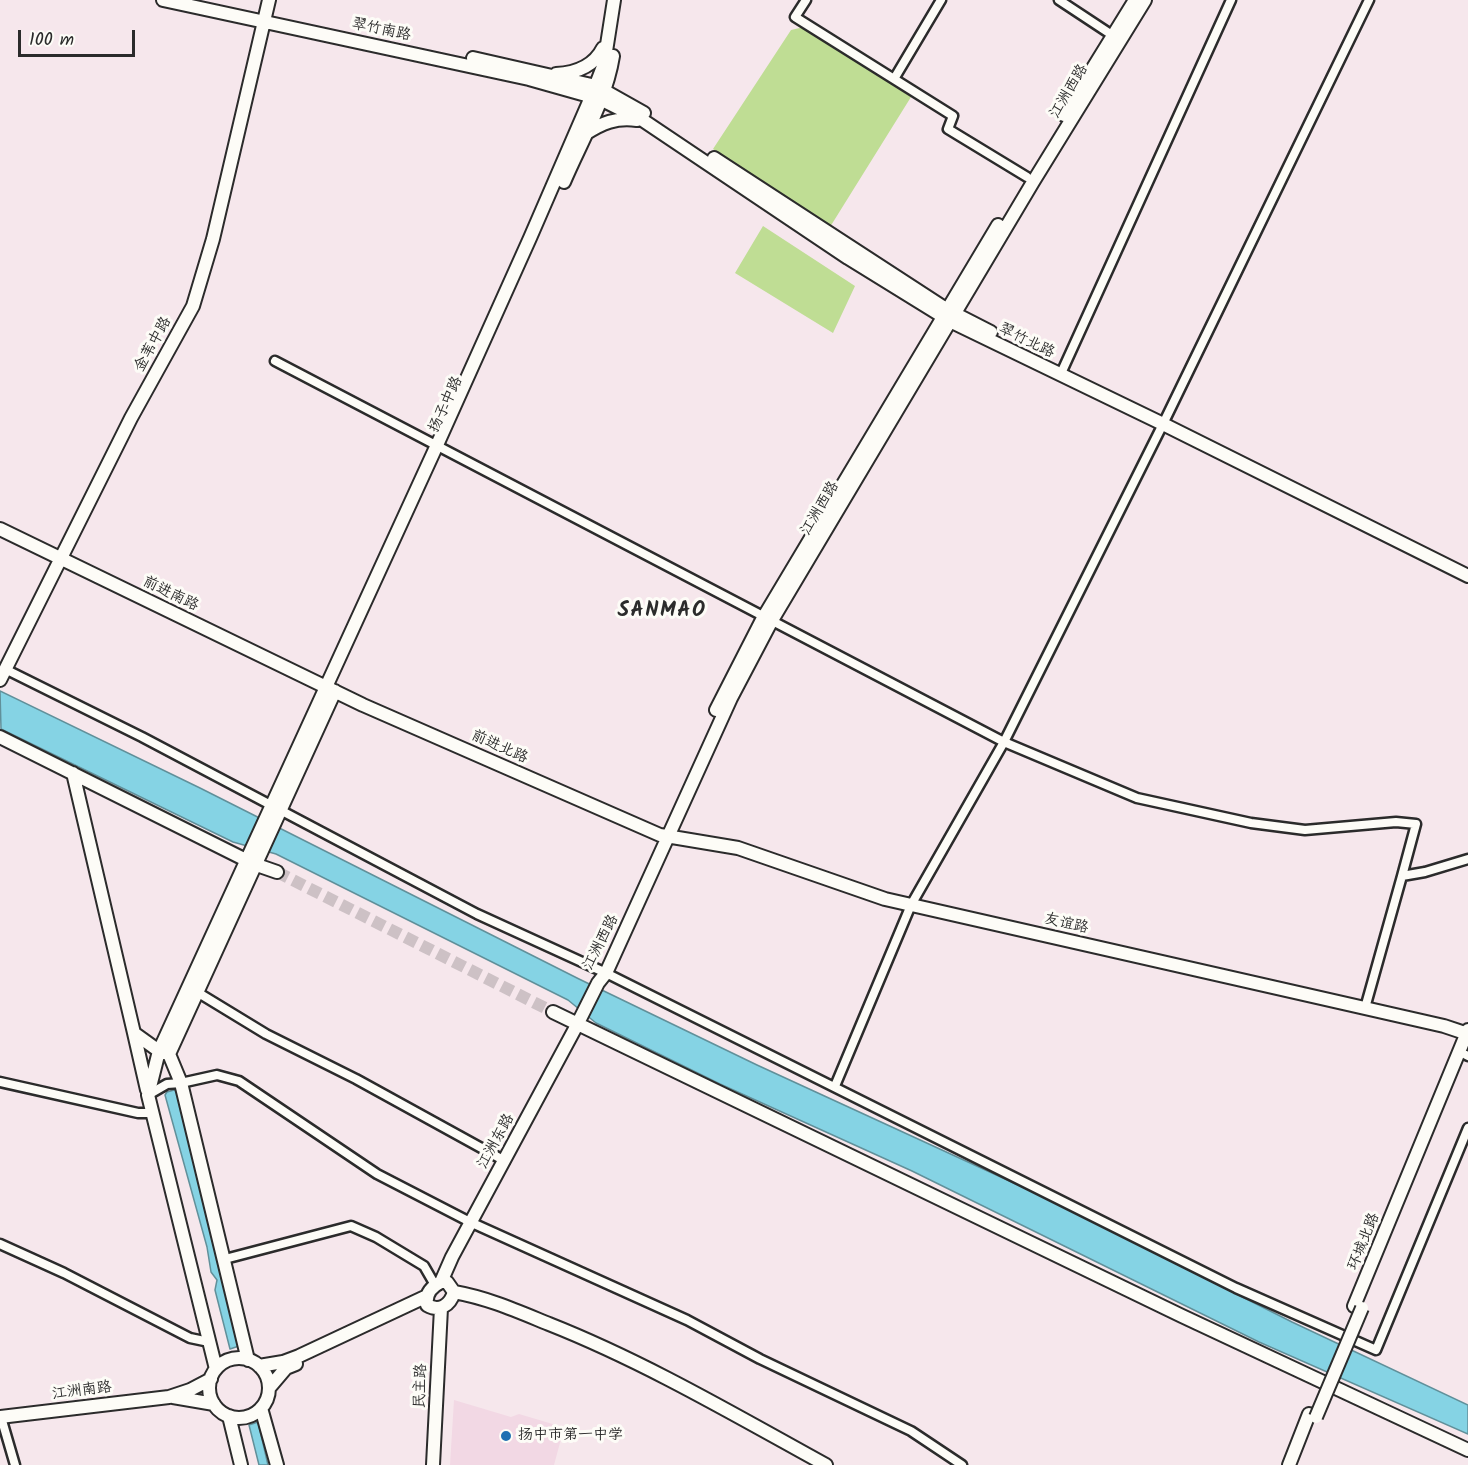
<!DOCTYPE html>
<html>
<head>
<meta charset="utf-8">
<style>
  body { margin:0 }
  #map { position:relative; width:1468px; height:1465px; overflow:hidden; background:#f6e7ec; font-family:Kalam,sans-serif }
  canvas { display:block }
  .scale { position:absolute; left:18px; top:30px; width:117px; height:27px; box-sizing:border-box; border:3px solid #2b2b2b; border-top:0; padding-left:8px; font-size:18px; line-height:21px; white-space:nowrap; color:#2b2b2b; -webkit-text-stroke:4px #fdfcf7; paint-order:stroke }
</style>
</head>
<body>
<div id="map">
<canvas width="1468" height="1465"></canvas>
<div class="scale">100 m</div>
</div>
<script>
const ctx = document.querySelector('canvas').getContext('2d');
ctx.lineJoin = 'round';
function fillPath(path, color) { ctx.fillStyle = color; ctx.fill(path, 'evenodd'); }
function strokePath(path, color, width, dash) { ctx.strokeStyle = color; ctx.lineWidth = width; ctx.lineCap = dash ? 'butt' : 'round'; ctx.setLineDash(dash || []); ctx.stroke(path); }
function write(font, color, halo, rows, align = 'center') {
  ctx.font = font + ' Kalam,"LXGW WenKai TC",sans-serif'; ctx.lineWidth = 6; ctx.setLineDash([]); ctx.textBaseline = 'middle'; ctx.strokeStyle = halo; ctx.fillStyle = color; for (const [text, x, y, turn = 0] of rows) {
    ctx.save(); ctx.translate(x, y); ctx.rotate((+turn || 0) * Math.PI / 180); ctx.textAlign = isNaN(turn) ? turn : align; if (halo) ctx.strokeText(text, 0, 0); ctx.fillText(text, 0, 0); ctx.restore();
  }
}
fillPath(new Path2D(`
  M454,1400L511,1417L519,1414L556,1425L561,1432V1439L554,1465H450Z`), '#f2d8e4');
fillPath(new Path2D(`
  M804,27L911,97L830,227L713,149L791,30Z
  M763,226L855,286L833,333L735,273Z`), '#bfdd94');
const water = new Path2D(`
  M0,691L200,788L579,979L757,1065L1042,1196L1292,1322L1468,1405V1434L1259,1342L912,1171L720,1084L596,1023L568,1000L276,854L233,842L1,729Z
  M174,1090L177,1092L240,1342L239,1346L230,1349L215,1290L217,1280L211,1272L207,1247L165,1095L167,1092Z
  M258,1422L268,1465H259L249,1425Z`);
fillPath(water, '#85d3e4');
strokePath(water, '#61909a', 1.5);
strokePath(new Path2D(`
  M277,872L553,1012`), '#cdc1c5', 12, [12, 6]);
const street = new Path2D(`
  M806,0L795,17L953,116L948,129L1027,177
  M1059,0L1112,35
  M894,79L941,0
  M275,361L1004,742L1137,798L1251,823L1305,830L1396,822L1416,824L1402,876
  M1063,369L1231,0
  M5,669L142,737L477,914L606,973L1236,1288L1376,1350L1468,1128
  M197,992L266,1034L356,1079L505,1161
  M1365,1008L1402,876L1425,872L1468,859
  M1466,1055L1468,1056
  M0,1082L138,1113H153
  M835,1086L911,905L1004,742L1163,424L1369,0
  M148,1095L167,1084L181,1083L217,1075L239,1081L377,1174L470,1222L687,1320L760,1359L911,1431L962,1465
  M0,1244L64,1273L190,1338L209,1342
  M225,1259L351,1226L376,1237L424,1266L435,1285
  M1,1417L15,1465`);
const secondary = new Path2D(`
  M163,0L529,79L600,99L644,121L848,258L950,321L1163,424L1468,576
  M473,58L596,86L644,113
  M556,74C576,73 594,66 603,48
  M1064,115L1135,0
  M585,134C602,123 616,117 637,120
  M714,158L946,309L991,332
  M564,182C581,142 606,100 613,56
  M0,529L363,705L660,835L738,848L885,899L1444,1026L1468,1034
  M0,680L131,418L193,306L213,239L269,0
  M716,710L763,618L998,225
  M0,737L254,864L277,872
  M73,773L134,1033L159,1051L165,1053
  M553,1012L1182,1316L1468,1450
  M134,1033L147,1090
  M441,1282L452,1257L577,1025L598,983L606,973L731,698L771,622L1033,182L1145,0
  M441,1282H447L454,1292C450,1306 439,1312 427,1305C425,1294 431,1287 441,1282Z
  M454,1292C488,1298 517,1311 549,1324C645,1362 735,1415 826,1465
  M209 1388a30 30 0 1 1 60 0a30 30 0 1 1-60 0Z
  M248,1360L181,1083L169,1054L335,691
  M259,1366L283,1362L299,1356L425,1297
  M216,1369L148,1095L159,1051L437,445L530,238L592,95L604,64L614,0
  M269,1388L286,1368L296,1364
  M173,1397L214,1404
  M261,1408L277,1465
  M229,1416L241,1465
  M0,1417L169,1397L190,1390L211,1379
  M433,1465L441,1308`);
const primary = new Path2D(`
  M1354,1306L1468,1030
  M1289,1465L1309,1414`);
strokePath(street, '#2b2b2b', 13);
strokePath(secondary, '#2b2b2b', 16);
strokePath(primary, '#2b2b2b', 16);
strokePath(street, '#fdfcf7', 8);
strokePath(secondary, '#fdfcf7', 12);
strokePath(primary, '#fdfcf7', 12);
const primaryBridge = new Path2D(`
  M1316,1417L1362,1308`);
strokePath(primaryBridge, '#2b2b2b', 16, []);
strokePath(primaryBridge, '#fdfcf7', 12);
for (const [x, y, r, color] of [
  [506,1436,6,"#1f6fb2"]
]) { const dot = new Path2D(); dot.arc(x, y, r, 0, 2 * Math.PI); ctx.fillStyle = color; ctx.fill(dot); strokePath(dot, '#fdfcf7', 2); }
write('15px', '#2b2b2b', '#fdfcf7', [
  ["翠竹南路",381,31,12],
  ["江洲西路",1070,92,-59],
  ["翠竹北路",1026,342,26],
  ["金苇中路",154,345,-61],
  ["扬子中路",447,405,-65],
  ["江洲西路",821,509,-59],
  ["前进南路",170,595,26],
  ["前进北路",499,748,24],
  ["友谊路",1066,925,13],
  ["江洲西路",602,943,-63],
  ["江洲东路",497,1142,-61],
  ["环城北路",1365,1242,-68],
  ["民主路",422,1386,-88],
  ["江洲南路",82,1392,-7]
]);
write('15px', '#2b2b2b', '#fdfcf7', [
  ["扬中市第一中学",518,1436]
], 'left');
ctx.letterSpacing = '1.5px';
write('bold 21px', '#2b2b2b', '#fdfcf7', [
  ["SANMAO",662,612]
]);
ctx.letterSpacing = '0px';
</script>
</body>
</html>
